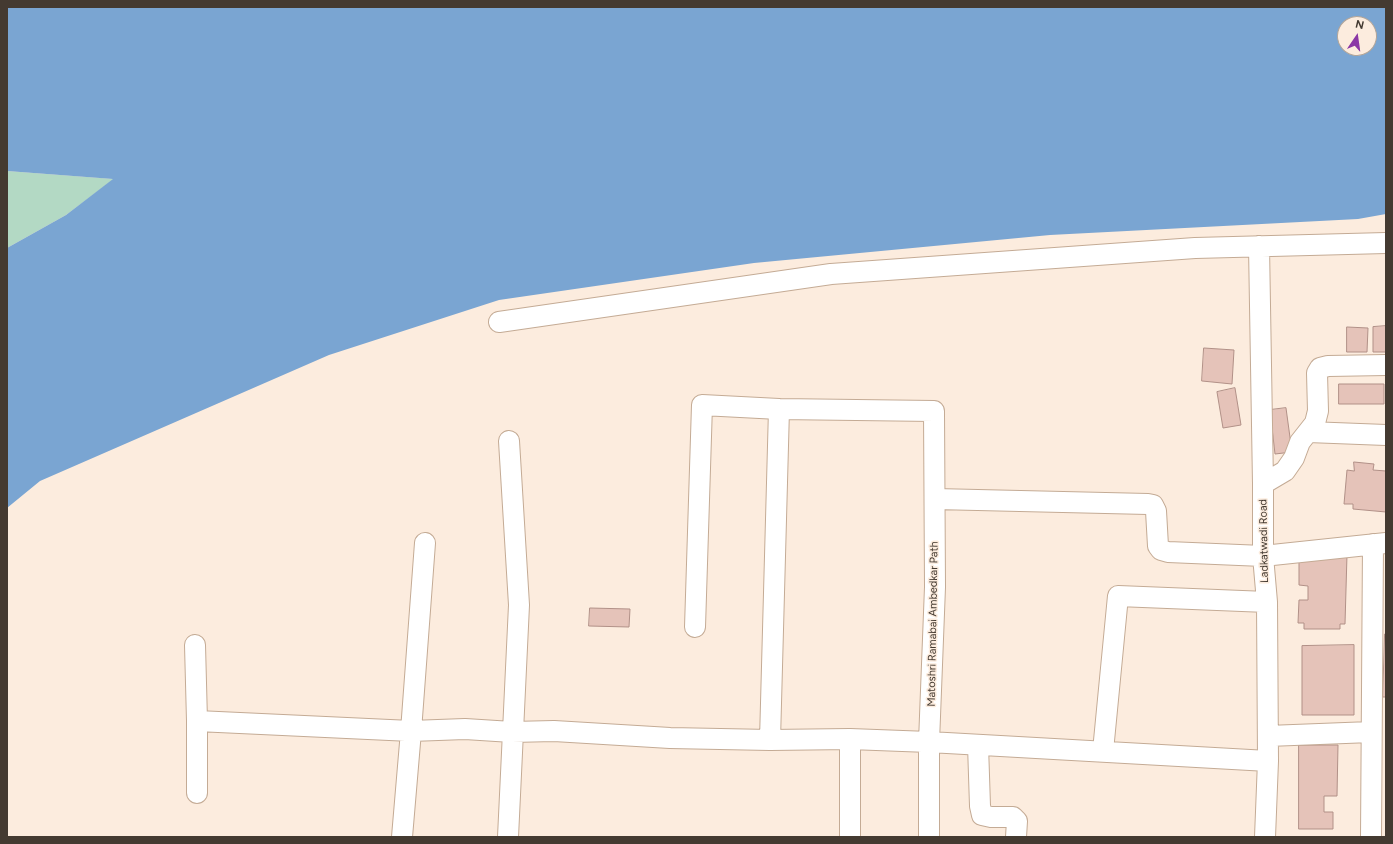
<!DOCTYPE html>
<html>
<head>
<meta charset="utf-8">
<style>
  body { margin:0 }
  #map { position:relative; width:1393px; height:844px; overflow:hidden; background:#fcecde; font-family:Figtree,sans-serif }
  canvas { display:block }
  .frame { position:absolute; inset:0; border:8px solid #443a31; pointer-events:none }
  .north { position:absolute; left:1337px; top:16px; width:40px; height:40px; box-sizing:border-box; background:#fcecde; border:1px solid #b2a599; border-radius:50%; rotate:13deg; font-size:11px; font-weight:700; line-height:16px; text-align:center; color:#443a31 }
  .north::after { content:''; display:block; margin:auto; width:14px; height:18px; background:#8b37a6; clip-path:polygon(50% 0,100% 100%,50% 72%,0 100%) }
</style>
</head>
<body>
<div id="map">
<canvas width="1393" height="844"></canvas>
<div class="frame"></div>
<div class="north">N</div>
</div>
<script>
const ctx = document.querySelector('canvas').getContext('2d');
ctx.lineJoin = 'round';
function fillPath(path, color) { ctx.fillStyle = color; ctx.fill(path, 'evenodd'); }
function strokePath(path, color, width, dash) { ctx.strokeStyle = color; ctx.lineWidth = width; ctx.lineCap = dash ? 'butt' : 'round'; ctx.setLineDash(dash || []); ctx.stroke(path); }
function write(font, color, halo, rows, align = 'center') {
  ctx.font = font + ' Figtree,sans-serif'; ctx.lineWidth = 3; ctx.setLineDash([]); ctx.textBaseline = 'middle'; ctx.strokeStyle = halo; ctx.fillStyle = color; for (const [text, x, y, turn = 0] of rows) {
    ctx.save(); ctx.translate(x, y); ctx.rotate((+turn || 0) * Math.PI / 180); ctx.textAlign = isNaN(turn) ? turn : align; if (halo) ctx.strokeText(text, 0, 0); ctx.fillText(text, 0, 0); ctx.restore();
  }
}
fillPath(new Path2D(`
  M7,171L114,179L66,215L7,248Z`), '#b3d9c4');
fillPath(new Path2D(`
  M7,7H1386V214L1358,219L1050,235L754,263L499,300L329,355L40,481L7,508V248L66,215L113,179L7,171ZM1345,24H1369V48H1345Z`), '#7aa5d2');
const building = new Path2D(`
  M1386,326V352H1373V327Z
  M1347,327L1368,328L1367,352H1347Z
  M1204,348L1234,350L1232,384L1202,381Z
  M1339,384H1384V404H1339Z
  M1235,388L1241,425L1223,428L1217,392Z
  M1286,408L1292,452L1275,454L1270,410Z
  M1354,462L1374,464L1373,470L1386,471V512L1353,509V504H1344L1347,470L1354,471Z
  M1347,555L1345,624H1340V629H1304V623H1298L1299,600H1308V586L1299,585V560Z
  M590,608L630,609L629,627L589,626Z
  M1385,634H1386V697H1383Z
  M1354,645V715H1302V646Z
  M1299,745H1338L1337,796H1324V812H1333V829H1299Z`);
fillPath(building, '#e5c3b9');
strokePath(building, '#b19087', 1);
const street = new Path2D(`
  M1259,246L1263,484V556L1267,602L1268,761L1265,837
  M499,322L831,274L1195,248L1386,243
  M1308,432L1386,435
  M1263,484L1285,471L1294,458L1300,442L1315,423L1318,411L1317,373L1320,368L1328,366L1386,365
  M935,499L1148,504L1153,505L1156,511L1158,546L1161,550L1168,552L1263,556L1386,543
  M695,627L702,405L779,409
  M195,645L197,721V793
  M197,721L411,731L465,729L512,732L554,731L670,738L770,740L850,739L929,742L1268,761
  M1268,736L1371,732
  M770,740L779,409L934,411L935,587L929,742V837
  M978,745L980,806L982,815L991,817H1013L1017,821L1016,837
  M1103,751L1118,596L1267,602
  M402,837L411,731L425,543
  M508,837L519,605L509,441
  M850,837V739
  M1371,837L1373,544`);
strokePath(street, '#c4ab95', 22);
strokePath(street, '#fff', 20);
write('11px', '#443a31', '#fcecde', [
  ["Ladkatwadi Road",1264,541,-91],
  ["Matoshri Ramabai Ambedkar Path",933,624,-89]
]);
</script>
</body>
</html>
